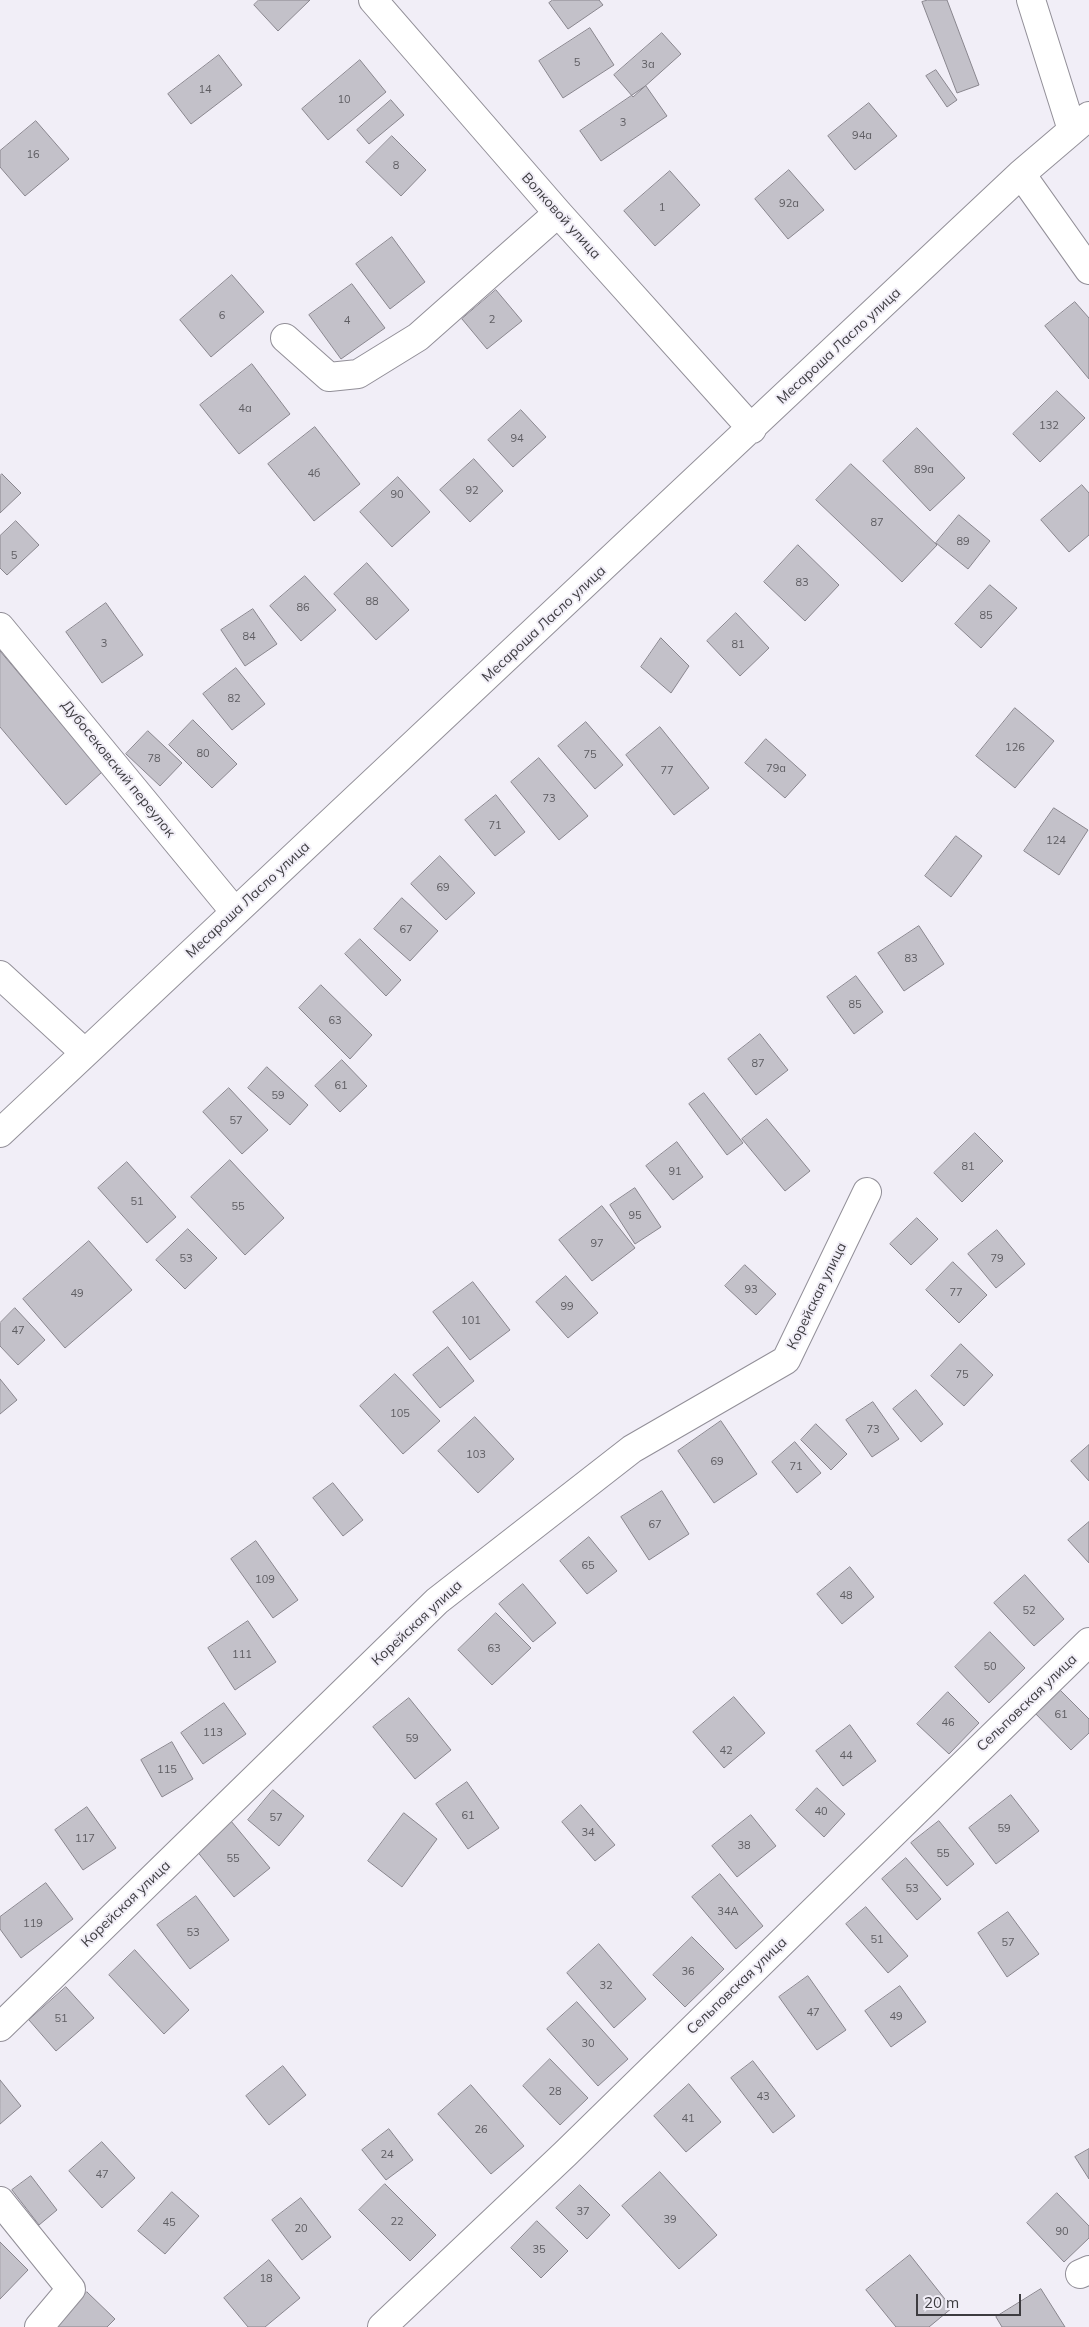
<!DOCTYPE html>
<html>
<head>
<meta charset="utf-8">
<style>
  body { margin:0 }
  #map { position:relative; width:1089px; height:2327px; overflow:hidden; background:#f1eef7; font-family:Mulish,sans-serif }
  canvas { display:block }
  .scale { position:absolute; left:916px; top:2294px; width:105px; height:22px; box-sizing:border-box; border:2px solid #3d3c40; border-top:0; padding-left:6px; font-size:15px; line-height:18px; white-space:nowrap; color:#3d3c40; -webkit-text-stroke:4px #f1eef7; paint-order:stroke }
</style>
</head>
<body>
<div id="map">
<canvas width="1089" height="2327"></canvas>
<div class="scale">20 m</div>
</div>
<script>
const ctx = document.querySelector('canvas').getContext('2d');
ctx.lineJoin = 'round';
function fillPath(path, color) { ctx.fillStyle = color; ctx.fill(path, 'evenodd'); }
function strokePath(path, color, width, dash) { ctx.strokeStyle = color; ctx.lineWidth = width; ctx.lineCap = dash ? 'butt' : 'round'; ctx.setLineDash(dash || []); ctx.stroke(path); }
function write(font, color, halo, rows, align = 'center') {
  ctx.font = font + ' Mulish,sans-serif'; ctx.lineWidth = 4; ctx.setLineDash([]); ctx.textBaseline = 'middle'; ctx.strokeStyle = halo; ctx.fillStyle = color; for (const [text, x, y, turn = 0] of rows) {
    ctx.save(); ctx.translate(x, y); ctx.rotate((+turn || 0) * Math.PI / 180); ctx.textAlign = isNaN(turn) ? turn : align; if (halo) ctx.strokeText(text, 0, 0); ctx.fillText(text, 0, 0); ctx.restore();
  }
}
const building = new Path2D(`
  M259,0H310L278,31L254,5Z
  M553,0H599L603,5L568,29L549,3Z
  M928,0H947L979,85L957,93L922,2Z
  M590,28L614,65L563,98L539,61Z
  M662,33L681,54L633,97L614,75Z
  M219,55L242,85L191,124L168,94Z
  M360,60L386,92L328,140L302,109Z
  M936,70L957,100L947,107L926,76Z
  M646,86L667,116L601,161L580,131Z
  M391,100L404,115L369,144L357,130Z
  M869,103L897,136L855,170L828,136Z
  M36,121L69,159L25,196L0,167V151Z
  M392,136L426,170L401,196L366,162Z
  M789,170L824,210L788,239L755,199Z
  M670,171L700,205L655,246L624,211Z
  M392,237L425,282L390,309L356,264Z
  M232,275L264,312L211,357L180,320Z
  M352,284L385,328L341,359L309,315Z
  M496,290L522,321L487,349L462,319Z
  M1075,302L1089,318V379L1045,326Z
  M252,364L290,414L239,454L200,405Z
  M1057,391L1085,418L1040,462L1013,434Z
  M521,410L546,437L513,467L488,440Z
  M315,427L360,484L314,521L268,464Z
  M917,428L965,478L930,511L883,461Z
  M474,459L503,491L470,522L440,490Z
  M851,464L937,545L902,582L816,500Z
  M2,474L21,493L0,513V476Z
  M398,477L430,512L392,547L360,512Z
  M1082,485L1089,493V535L1069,552L1041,520Z
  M959,515L990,541L968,569L936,543Z
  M16,521L39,545L7,575L0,568V536Z
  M798,545L839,585L805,621L764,582Z
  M367,563L409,610L376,640L334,594Z
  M305,576L336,610L301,641L270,606Z
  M990,585L1017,608L981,648L955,624Z
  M106,603L143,655L102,683L66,632Z
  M253,609L277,644L245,666L221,630Z
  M736,613L769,648L740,676L707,641Z
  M661,638L689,666L671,693L641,667Z
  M0,651L102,772L66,805L0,727Z
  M236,668L265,704L232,730L203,694Z
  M1015,708L1054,741L1015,788L976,756Z
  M193,720L237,764L212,788L169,745Z
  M586,722L623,765L595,789L558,746Z
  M660,727L709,788L674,815L626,755Z
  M148,731L182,763L160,786L126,754Z
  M766,739L806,775L785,798L745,763Z
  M539,758L588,816L559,840L511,782Z
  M496,795L525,832L495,856L465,820Z
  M1054,808L1088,830L1059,875L1024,851Z
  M956,836L982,856L951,897L925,876Z
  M440,856L475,893L446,920L411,884Z
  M402,898L438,931L410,961L374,929Z
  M919,926L944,964L904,991L878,953Z
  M360,939L401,980L386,996L345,954Z
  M856,976L883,1012L854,1034L827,997Z
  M321,985L372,1035L350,1059L299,1008Z
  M760,1034L788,1070L756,1095L728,1059Z
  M342,1060L367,1086L340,1112L315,1086Z
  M267,1067L308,1105L290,1125L248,1088Z
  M229,1088L268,1130L242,1154L203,1112Z
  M704,1093L743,1143L727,1155L689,1104Z
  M767,1119L810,1171L785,1191L742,1139Z
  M975,1133L1003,1161L962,1202L934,1173Z
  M677,1142L703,1177L673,1200L646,1166Z
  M230,1160L284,1218L245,1255L191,1197Z
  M127,1162L176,1217L147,1243L98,1188Z
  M635,1188L661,1227L635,1244L610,1205Z
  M602,1206L635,1248L592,1281L559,1240Z
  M917,1218L938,1239L911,1265L890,1244Z
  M188,1229L217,1258L185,1289L156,1260Z
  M997,1230L1025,1264L996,1288L968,1254Z
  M89,1241L132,1290L65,1348L23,1299Z
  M953,1262L987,1295L959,1323L926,1290Z
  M745,1265L776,1294L756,1315L725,1286Z
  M566,1276L598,1313L568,1338L536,1302Z
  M473,1282L510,1330L470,1360L433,1312Z
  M15,1308L45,1340L18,1365L0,1346V1323Z
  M961,1344L993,1375L964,1406L931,1376Z
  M448,1347L474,1381L440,1408L413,1375Z
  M395,1374L440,1421L403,1454L360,1406Z
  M0,1379L17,1400L0,1414Z
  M916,1390L943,1424L921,1442L893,1409Z
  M873,1402L899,1439L872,1457L846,1420Z
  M475,1417L514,1459L478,1493L438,1451Z
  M721,1421L757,1474L714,1503L678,1451Z
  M816,1424L847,1454L831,1470L801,1440Z
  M795,1442L821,1473L797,1493L772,1462Z
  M1089,1445V1481L1071,1461Z
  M333,1483L363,1520L343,1536L313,1498Z
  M662,1491L689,1534L649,1560L621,1517Z
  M1089,1522V1563L1068,1540Z
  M589,1537L617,1571L587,1594L560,1561Z
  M256,1541L298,1600L273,1618L231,1559Z
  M850,1567L874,1597L842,1624L817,1594Z
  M1025,1575L1064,1619L1034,1646L994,1603Z
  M523,1584L556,1623L533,1642L499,1604Z
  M496,1613L531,1648L492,1685L458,1650Z
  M248,1621L276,1662L235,1690L208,1648Z
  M990,1632L1025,1668L989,1703L955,1667Z
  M1057,1687L1089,1719V1733L1071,1750L1033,1711Z
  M948,1692L979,1723L949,1754L917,1724Z
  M734,1697L765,1733L724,1768L693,1732Z
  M409,1698L451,1750L415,1779L373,1727Z
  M224,1703L246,1734L203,1764L181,1733Z
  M850,1725L876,1761L843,1786L816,1751Z
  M172,1742L193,1779L162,1797L141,1760Z
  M467,1782L499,1828L468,1849L436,1804Z
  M817,1788L845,1814L824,1837L796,1810Z
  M273,1790L304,1816L279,1846L248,1820Z
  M1011,1795L1039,1831L996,1864L969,1828Z
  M581,1805L615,1845L595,1861L562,1822Z
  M87,1807L116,1848L83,1870L55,1830Z
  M404,1813L437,1839L402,1887L368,1861Z
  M751,1815L776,1846L737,1877L712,1846Z
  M231,1821L270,1868L234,1897L196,1850Z
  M939,1821L974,1864L947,1886L911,1843Z
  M906,1858L941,1899L917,1920L882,1879Z
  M720,1874L763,1926L736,1949L692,1897Z
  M46,1883L73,1919L21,1958L0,1929V1917Z
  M196,1896L229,1940L190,1969L157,1925Z
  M866,1907L908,1956L888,1973L846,1924Z
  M1008,1912L1039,1954L1007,1977L978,1933Z
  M692,1937L724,1969L685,2007L653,1975Z
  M599,1944L646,1999L614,2028L567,1973Z
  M135,1950L189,2010L164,2034L109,1975Z
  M808,1976L846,2030L817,2050L779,1997Z
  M900,1986L926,2022L891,2047L865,2011Z
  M66,1987L94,2018L56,2051L29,2020Z
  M577,2002L628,2059L598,2086L547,2029Z
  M550,2059L588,2098L560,2125L523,2086Z
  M753,2061L795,2116L773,2133L731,2078Z
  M283,2066L306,2095L269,2125L246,2096Z
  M0,2080L21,2106L0,2124Z
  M689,2084L721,2122L686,2152L654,2116Z
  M471,2085L524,2146L491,2174L438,2114Z
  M389,2129L413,2160L386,2180L362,2150Z
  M102,2142L135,2178L102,2208L69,2171Z
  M1089,2149V2179L1075,2157Z
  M660,2172L717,2235L679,2269L622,2206Z
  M31,2176L57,2210L39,2225L12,2190Z
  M385,2184L436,2235L410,2261L359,2210Z
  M580,2185L610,2215L587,2239L556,2208Z
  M172,2192L199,2216L165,2254L138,2231Z
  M1057,2193L1089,2226V2238L1064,2262L1027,2223Z
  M301,2198L331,2237L302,2260L272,2220Z
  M537,2221L568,2251L541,2278L511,2248Z
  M0,2242L28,2270L0,2299Z
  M910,2255L952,2308L929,2327H896L866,2290Z
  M269,2260L300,2298L265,2327H248L224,2298Z
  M1041,2289L1065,2327H1002L996,2317Z
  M87,2292L115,2319L107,2327H54Z`);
fillPath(building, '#c3c1c9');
strokePath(building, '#89868e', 1);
const minor = new Path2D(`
  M373,0L558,213L752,429
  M1031,0L1072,130
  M1021,174L1089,270
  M285,338L329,377L358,374L418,337L558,213
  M0,627L235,912
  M0,975L85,1053
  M0,1133L1021,174L1089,116
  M0,2027L437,1601L632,1449L786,1360L867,1192
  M0,2201L71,2289L39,2327
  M1080,2274L1089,2270
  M382,2327L565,2154L1089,1642`);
strokePath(minor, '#928f98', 30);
strokePath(minor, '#fff', 28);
write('11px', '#5e5d62', null, [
  ["5",577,63],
  ["3а",648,65],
  ["14",205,90],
  ["10",344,100],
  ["3",623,123],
  ["94а",862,136],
  ["16",33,155],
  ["8",396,166],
  ["92а",789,204],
  ["1",662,208],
  ["6",222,316],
  ["2",492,320],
  ["4",347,321],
  ["4а",245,409],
  ["132",1049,426],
  ["94",517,439],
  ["89а",924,470],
  ["4б",314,474],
  ["92",472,491],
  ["90",397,495],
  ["87",877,523],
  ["89",963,542],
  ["5",14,556],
  ["83",802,583],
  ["88",372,602],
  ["86",303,608],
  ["85",986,616],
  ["84",249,637],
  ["3",104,644],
  ["81",738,645],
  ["82",234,699],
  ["126",1015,748],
  ["80",203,754],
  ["75",590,755],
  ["78",154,759],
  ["79а",776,769],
  ["77",667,771],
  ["73",549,799],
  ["71",495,826],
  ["124",1056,841],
  ["69",443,888],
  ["67",406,930],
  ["83",911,959],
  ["85",855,1005],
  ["63",335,1021],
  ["87",758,1064],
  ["61",341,1086],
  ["59",278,1096],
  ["57",236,1121],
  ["81",968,1167],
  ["91",675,1172],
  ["51",137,1202],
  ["55",238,1207],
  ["95",635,1216],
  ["97",597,1244],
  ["53",186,1259],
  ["79",997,1259],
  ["93",751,1290],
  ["77",956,1293],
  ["49",77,1294],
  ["99",567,1307],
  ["101",471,1321],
  ["47",18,1331],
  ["75",962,1375],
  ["105",400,1414],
  ["73",873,1430],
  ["103",476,1455],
  ["69",717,1462],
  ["71",796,1467],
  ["67",655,1525],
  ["65",588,1566],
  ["109",265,1580],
  ["48",846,1596],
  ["52",1029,1611],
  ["63",494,1649],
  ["111",242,1655],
  ["50",990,1667],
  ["61",1061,1715],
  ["46",948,1723],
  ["113",213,1733],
  ["59",412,1739],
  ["42",726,1751],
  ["44",846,1756],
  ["115",167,1770],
  ["40",821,1812],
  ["61",468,1816],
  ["57",276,1818],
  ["59",1004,1829],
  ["34",588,1833],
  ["117",85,1839],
  ["38",744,1846],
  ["55",943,1854],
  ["55",233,1859],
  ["53",912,1889],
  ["34А",728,1912],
  ["119",33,1924],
  ["53",193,1933],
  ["51",877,1940],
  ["57",1008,1943],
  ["36",688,1972],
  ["32",606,1986],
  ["47",813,2013],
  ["49",896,2017],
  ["51",61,2019],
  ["30",588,2044],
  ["28",555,2092],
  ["43",763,2097],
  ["41",688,2119],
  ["26",481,2130],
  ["24",387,2155],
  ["47",102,2175],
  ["37",583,2212],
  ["39",670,2220],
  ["22",397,2222],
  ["45",169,2223],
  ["20",301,2229],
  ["90",1062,2232],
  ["35",539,2250],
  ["18",266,2279]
]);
write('14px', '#3d3c40', '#f1eef7', [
  ["Волковой улица",561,216,48],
  ["Месароша Ласло улица",839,346,-43],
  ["Месароша Ласло улица",544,624,-43],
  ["Дубосековский переулок",118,769,51],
  ["Месароша Ласло улица",248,900,-43],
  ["Корейская улица",817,1296,-64],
  ["Корейская улица",417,1623,-43],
  ["Сельповская улица",1027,1703,-44],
  ["Корейская улица",126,1904,-44],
  ["Сельповская улица",737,1986,-44]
]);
</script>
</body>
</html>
